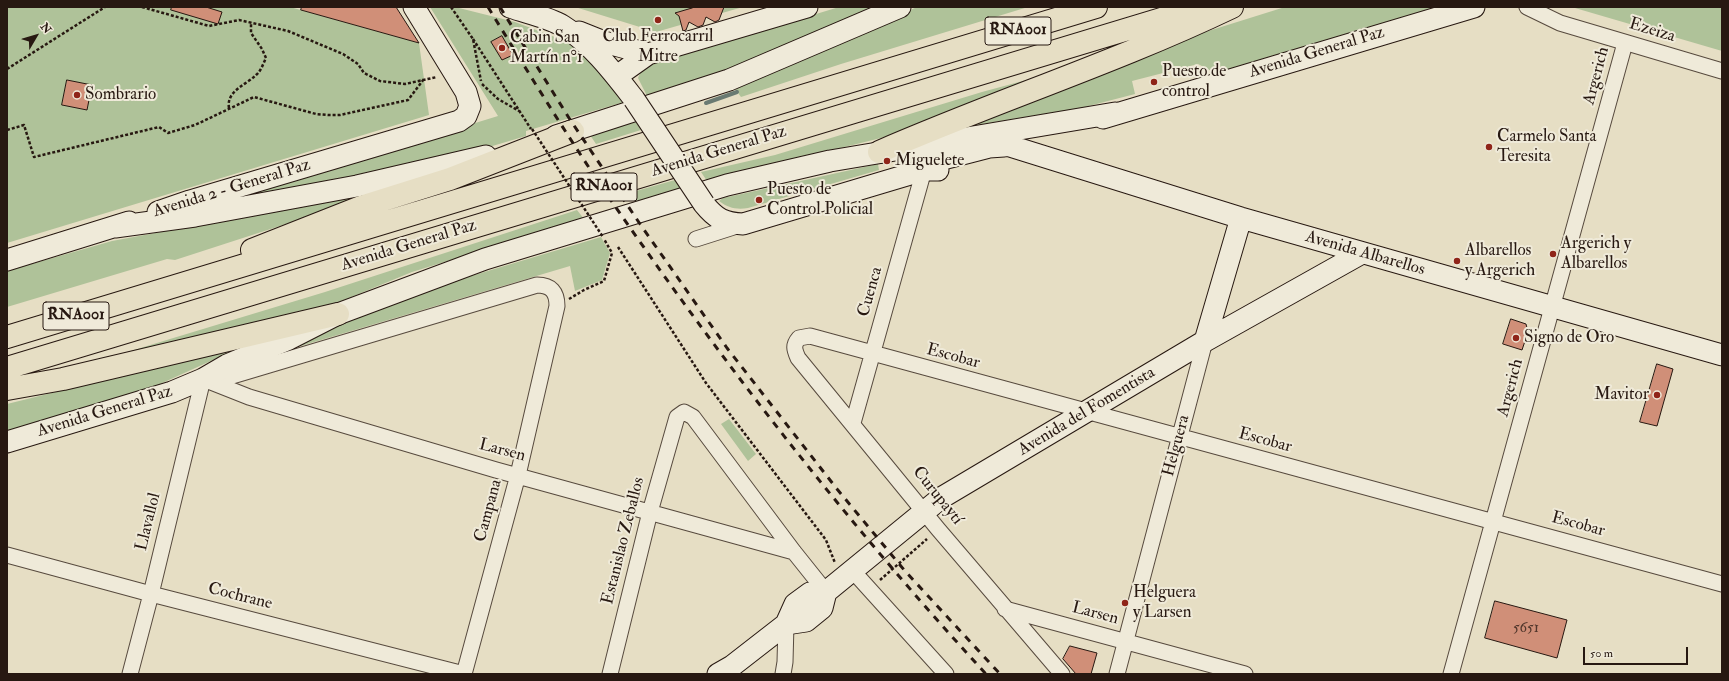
<!DOCTYPE html>
<html>
<head>
<meta charset="utf-8">
<style>
  body { margin:0 }
  #map { position:relative; width:1729px; height:681px; overflow:hidden; background:#e6dec4; font-family:"IM FELL Double Pica",serif }
  canvas { display:block }
  .frame { position:absolute; inset:0; border:8px solid #271811; pointer-events:none }
  .north { position:absolute; left:16px; top:16px; width:40px; height:40px; -webkit-text-stroke:3px #efead9; paint-order:stroke; rotate:52deg; font-size:11px; font-weight:700; line-height:16px; text-align:center; color:#271811 }
  .north::after { content:''; display:block; margin:auto; width:14px; height:18px; background:#271811; clip-path:polygon(50% 0,100% 100%,50% 72%,0 100%) }
  .scale { position:absolute; left:1583px; top:647px; width:105px; height:18px; box-sizing:border-box; border:2px solid #271811; border-top:0; padding-left:5px; font-size:12px; line-height:14px; white-space:nowrap; color:#271811; -webkit-text-stroke:3px #efead9; paint-order:stroke }
</style>
</head>
<body>
<div id="map">
<canvas width="1729" height="681"></canvas>
<div class="frame"></div>
<div class="north">N</div>
<div class="scale">50 m</div>
</div>
<script>
const ctx = document.querySelector('canvas').getContext('2d');
ctx.lineJoin = 'round';
function fillPath(path, color) { ctx.fillStyle = color; ctx.fill(path, 'evenodd'); }
function strokePath(path, color, width, dash) { ctx.strokeStyle = color; ctx.lineWidth = width; ctx.lineCap = dash ? 'butt' : 'round'; ctx.setLineDash(dash || []); ctx.stroke(path); }
function write(font, color, halo, rows, align = 'center') {
  ctx.font = font + ' "IM FELL Double Pica",serif'; ctx.lineWidth = 4; ctx.setLineDash([]); ctx.textBaseline = 'middle'; ctx.strokeStyle = halo; ctx.fillStyle = color; for (const [text, x, y, turn = 0] of rows) {
    ctx.save(); ctx.translate(x, y); ctx.rotate((+turn || 0) * Math.PI / 180); ctx.textAlign = isNaN(turn) ? turn : align; if (halo) ctx.strokeText(text, 0, 0); ctx.fillText(text, 0, 0); ctx.restore();
  }
}
fillPath(new Path2D(`
  M7,7H290L419,43L429,115L7,243Z
  M430,7H455L515,22L560,39L582,51L624,102L526,131V136L469,153L384,174L232,198L498,116Z
  M575,7H743L656,32Z
  M839,7H876L733,70L648,98L638,78C641,70 645,67 653,64Z
  M917,7H1028L841,64L741,97L735,89Z
  M1285,7H1436L1215,73L1198,64L1132,81L1135,94L1081,108L957,128L1186,38Z
  M1576,7H1722V51L1575,8Z
  M1067,69L941,119L881,138L707,181L701,172L775,155L982,92Z
  M636,122L641,130L596,144L590,135Z
  M974,145L899,167L897,158Z
  M878,164L879,170L748,208C737,210 728,208 719,201L723,198Z
  M675,180L681,189L635,203L629,193Z
  M394,189L175,260L167,259L7,307V271L112,241Z
  M577,210L584,219L412,272L332,305L58,373L325,292Z
  M601,237L610,253L602,280L575,291L570,266L267,356L330,327L451,282Z
  M246,345L149,389L7,434V404Z
  M729,419L756,454L748,461L721,424Z`), '#afc299');
strokePath(new Path2D(`
  M706,103L737,92`), '#6a7a72', 4);
const building = new Path2D(`
  M172,7H206L222,12L218,24L171,10Z
  M302,7H396L419,43L301,10Z
  M690,7H724L719,20L715,22L706,17L703,25L698,27L689,22L686,30L683,31L679,16L675,13L692,8Z
  M502,36L513,55L502,60L491,42Z
  M67,80L92,85L87,110L62,105Z
  M1511,319L1526,324L1528,332L1522,350L1503,344Z
  M1657,364L1673,369L1657,426L1640,422Z
  M1495,601L1567,620L1557,658L1485,638Z
  M1070,646L1097,653L1091,674H1076L1063,659Z`);
fillPath(building, '#d08f78');
strokePath(building, '#271811', 1);
const street = new Path2D(`
  M1527,7L1560,23L1722,71
  M696,239L740,225
  M208,378L232,376L537,285C551,285 557,292 557,306L518,475L464,674
  M206,380L249,397L496,470L794,552
  M853,423L924,170
  M7,555L151,594L464,674
  M852,570L946,674
  M1005,609L1245,674
  M130,674L151,594L203,379
  M610,674L650,512L677,417L684,412L693,417L794,552L826,592
  M783,674L785,662L786,624
  M1062,674L938,529L798,358C794,349 793,345 799,338L810,336L1722,584
  M1117,674L1205,341
  M1451,674L1625,43`);
const secondary = new Path2D(`
  M510,7C527,13 548,17 563,26C592,44 613,72 634,99
  M579,32L604,42L648,54
  M617,76L648,54L807,7
  M1103,118L1474,7
  M556,136L729,80L900,7
  M1010,146L1241,218L1722,355
  M924,170L931,162L989,147L1004,146
  M704,204C716,219 724,223 743,224L897,178L924,170H938
  M158,212L190,201L459,121L466,116L470,106L466,92L414,7
  M115,227L195,216L357,186L486,156
  M7,260L129,222
  M1205,341L1241,218
  M7,442L172,392L203,379L227,365L289,339L338,314L485,259L727,185L830,161L1115,113
  M786,624L806,621L822,608L826,592
  M718,674L732,666L786,624L795,604L810,593L826,592L941,498L1205,341L1362,253`);
const highway = new Path2D(`
  M879,152C996,101 1117,62 1232,7
  M252,250L361,207L450,179L573,131
  M7,337L1096,7
  M7,368L1201,7
  M7,389L63,379L338,314`);
strokePath(street, '#574a3e', 17);
strokePath(secondary, '#271811', 23);
strokePath(highway, '#271811', 24);
strokePath(new Path2D(`
  M142,7L209,26L239,20L288,31L343,54L358,64L364,73L380,81L405,84L437,77
  M451,7L473,39L481,81
  M473,39L531,129
  M7,69L105,7
  M482,84L498,99L519,111
  M229,108C226,91 246,85 256,75C261,71 263,64 266,58L262,49L251,33V22
  M7,130L24,125L34,157L159,127L168,133L195,125L254,97L316,114L328,115H340L408,100L424,79
  M618,247L706,383L826,540L835,563
  M569,299L584,290L604,281L612,253L604,239
  M880,580L927,539`), '#271811', 2.5, [3, 2]);
strokePath(street, '#efead9', 15);
strokePath(secondary, '#efead9', 21);
strokePath(highway, '#e6dec4', 22);
strokePath(new Path2D(`
  M488,7C534,82 580,157 631,229C740,385 857,534 986,674
  M500,7L569,118L640,224L727,348L837,489L905,571L1000,674`), '#271811', 3, [7, 7]);
const secondaryBridge = new Path2D(`
  M634,99L704,204`);
strokePath(secondaryBridge, '#271811', 23, []);
strokePath(new Path2D(`
  M532,129L603,237`), '#271811', 2.5, [3, 2]);
strokePath(secondaryBridge, '#efead9', 21);
for (const [x, y, r, color] of [
  [658,20,4,"#8f2418"],
  [502,48,4,"#8f2418"],
  [1154,82,4,"#8f2418"],
  [77,95,4,"#8f2418"],
  [1489,147,4,"#8f2418"],
  [887,161,4,"#8f2418"],
  [759,200,4,"#8f2418"],
  [1553,254,4,"#8f2418"],
  [1457,261,4,"#8f2418"],
  [1516,338,4,"#8f2418"],
  [1657,395,4,"#8f2418"],
  [1125,603,4,"#8f2418"]
]) { const dot = new Path2D(); dot.arc(x, y, r, 0, 2 * Math.PI); ctx.fillStyle = color; ctx.fill(dot); strokePath(dot, '#efead9', 1.5); }
write('15px', '#51362b', null, [
  ["5651",1526,629]
]);
for (const [x, y, w] of [
  [1018,31,66],
  [604,187,66],
  [76,316,66]
]) { const box = new Path2D(); box.roundRect(x - w / 2, y - 14, w, 28, 3); ctx.fillStyle = '#efead9'; ctx.fill(box); strokePath(box, '#271811', 1); }
write('bold 16px', '#271811', null, [
  ["RNA001",1018,31],
  ["RNA001",604,187],
  ["RNA001",76,316]
]);
write('17px', '#271811', '#efead9', [
  ["Ezeiza",1652,31,17],
  ["Avenida General Paz",1317,53,-17],
  ["Argerich",1597,76,-75],
  ["Avenida General Paz",719,152,-17],
  ["Avenida 2 - General Paz",232,189,-17],
  ["Avenida General Paz",409,246,-17],
  ["Avenida Albarellos",1365,254,16],
  ["Cuenca",871,292,-74],
  ["Escobar",953,357,15],
  ["Argerich",1511,388,-75],
  ["Avenida General Paz",105,412,-17],
  ["Avenida del Fomentista",1087,412,-31],
  ["Escobar",1265,441,15],
  ["Helguera",1177,446,-75],
  ["Larsen",502,451,15],
  ["Curupaytí",937,496,51],
  ["Campana",489,511,-75],
  ["Llavallol",149,522,-76],
  ["Escobar",1578,525,15],
  ["Estanislao Zeballos",624,541,-76],
  ["Cochrane",240,597,14],
  ["Larsen",1095,614,15]
]);
write('17px', '#271811', '#efead9', [
  ["Club Ferrocarril",658,37,"center"],
  ["Mitre",658,57,"center"],
  ["Cabin San",510,38],
  ["Martín n°1",510,58],
  ["Puesto de",1162,72],
  ["control",1162,92],
  ["Sombrario",85,95],
  ["Carmelo Santa",1497,137],
  ["Teresita",1497,157],
  ["Miguelete",895,161],
  ["Puesto de",767,190],
  ["Control Policial",767,210],
  ["Argerich y",1561,244],
  ["Albarellos",1561,264],
  ["Albarellos",1465,251],
  ["y Argerich",1465,271],
  ["Signo de Oro",1524,338],
  ["Mavitor",1649,395,"right"],
  ["Helguera",1133,593],
  ["y Larsen",1133,613]
], 'left');
</script>
</body>
</html>
